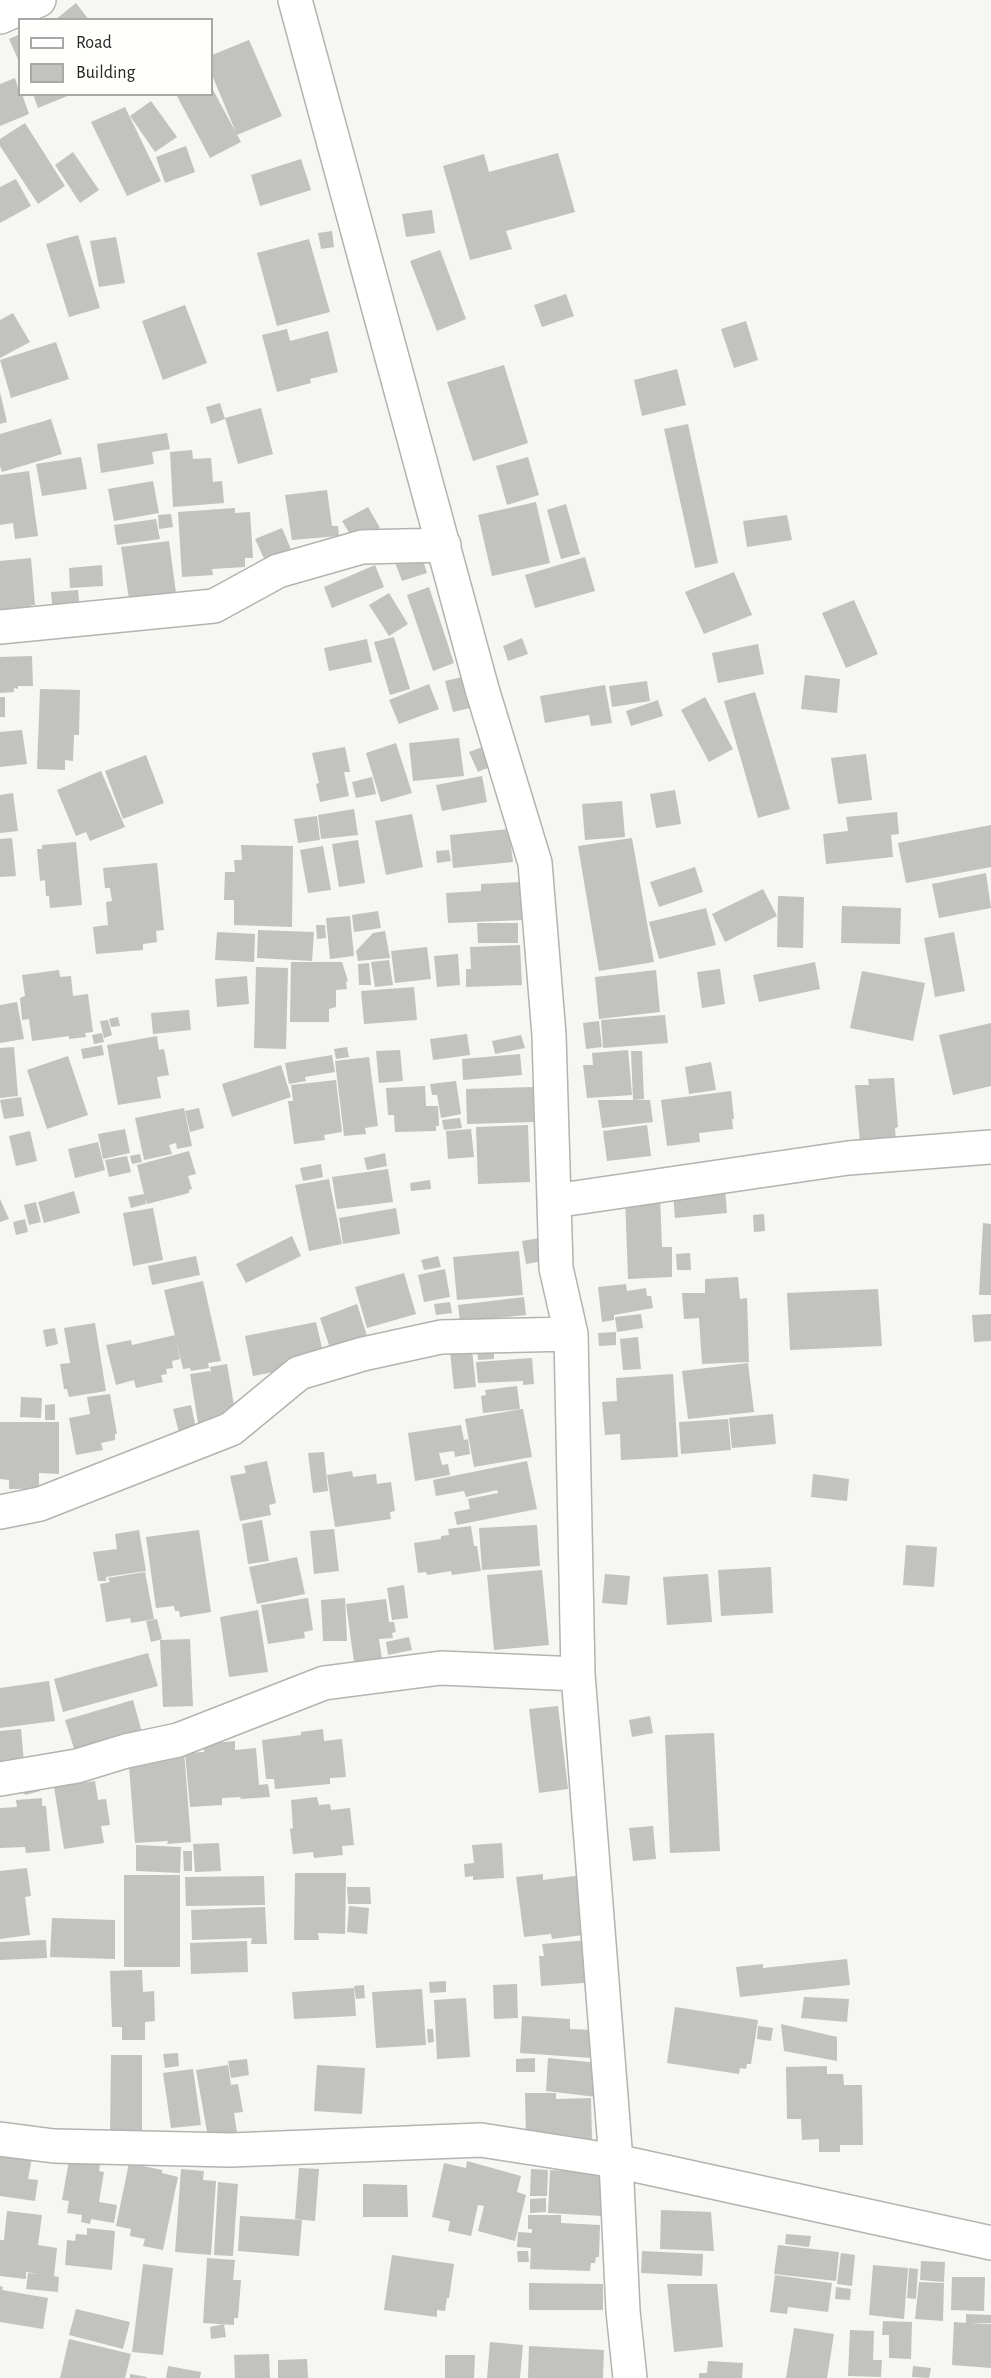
<!DOCTYPE html>
<html>
<head>
<meta charset="utf-8">
<style>
  body { margin:0 }
  #map { position:relative; width:991px; height:2378px; overflow:hidden; background:#f6f6f2; font-family:"Alegreya Sans",sans-serif }
  canvas { display:block }
  .legend { position:absolute; left:18px; top:18px; width:195px; height:78px; box-sizing:border-box; background:#fffffe; border:2px solid #a8a8a7; margin:0; padding:8px 10px; list-style:none; font-size:18px; color:#262625 }
  .legend li { display:flex; align-items:center; gap:12px; height:30px }
  .legend b { width:30px; border:2px solid #a8a8a7 }
</style>
</head>
<body>
<div id="map">
<canvas width="991" height="2378"></canvas>
<ul class="legend">
<li><b style="height:8px;background:#fff"></b>Road</li>
<li><b style="height:16px;background:#c2c2be"></b>Building</li>
</ul>
</div>
<script>
const ctx = document.querySelector('canvas').getContext('2d');
ctx.lineJoin = 'round';
function fillPath(path, color) { ctx.fillStyle = color; ctx.fill(path, 'evenodd'); }
function strokePath(path, color, width, dash) { ctx.strokeStyle = color; ctx.lineWidth = width; ctx.lineCap = dash ? 'butt' : 'round'; ctx.setLineDash(dash || []); ctx.stroke(path); }
fillPath(new Path2D(`
  M76,3L89,20H55Z
  M20,34V64L9,39Z
  M249,40L282,116L237,135L212,75V55Z
  M15,78L20,94H22L29,114L0,126V84Z
  M212,88L241,142L210,158L177,96L212,94Z
  M33,94H70V95L38,108Z
  M151,101L177,137L155,152L130,116Z
  M125,107L161,181L127,196L91,122Z
  M25,123L65,186L38,204L0,146V139Z
  M186,146L195,172L165,183L156,157Z
  M73,152L99,190L80,203L55,165Z
  M558,153L575,212L506,231L512,249L470,260L443,166L484,154L489,172Z
  M301,159L311,190L260,206L251,175Z
  M16,179L31,206L0,223V187Z
  M432,210L435,233L406,237L402,214Z
  M332,231L334,247L321,249L318,233Z
  M78,235L100,308L69,317L46,244Z
  M116,237L125,283L99,287L90,241Z
  M309,239L330,312L277,326L257,253Z
  M440,250L466,319L437,331L410,261Z
  M566,294L574,316L542,327L534,305Z
  M185,305L207,363L163,380L142,321Z
  M13,313L30,342L0,358V320Z
  M746,321L758,360L734,368L721,329Z
  M287,329L290,341L328,331L338,372L310,379L311,383L277,392L262,335Z
  M56,342L69,379L11,398L0,360Z
  M504,365L528,443L473,461L447,382Z
  M677,369L686,405L642,416L634,380Z
  M0,392L7,422L0,424Z
  M220,403L225,419L211,424L206,407Z
  M261,408L273,454L238,464L225,418Z
  M51,419L62,454L2,472L0,466V434Z
  M688,424L718,563L695,568L664,429Z
  M167,433L170,449L152,452L154,464L101,473L97,444Z
  M192,450L193,459L211,458L213,482L222,481L224,503L173,507L170,452Z
  M81,457L87,489L42,496L36,464Z
  M528,457L539,495L507,505L496,466Z
  M29,471L38,536L15,539L13,523L0,525V475Z
  M153,481L159,513L114,521L108,489Z
  M327,490L332,526H338L339,536L292,540L285,495Z
  M536,502L550,563L492,576L478,515Z
  M566,504L580,554L561,559L547,510Z
  M368,507L380,528L355,542L342,521Z
  M235,508V513L250,512L253,558H245V567L212,569L213,575L182,577L178,512Z
  M171,514L173,527L159,529L158,515Z
  M787,515L792,540L747,547L743,521Z
  M156,519L160,539L117,545L114,525Z
  M282,528L293,554L267,565L255,539Z
  M169,541L176,593L129,599L121,547Z
  M419,548L427,573L402,581L393,557Z
  M585,557L595,591L535,608L525,575Z
  M31,558L35,605H31L32,611L0,614V561Z
  M102,565L103,586L70,588L69,568Z
  M375,565L384,587L332,608L324,587Z
  M734,572L752,615L704,634L685,592Z
  M429,587L454,663L433,671L407,595Z
  M78,590L80,610L53,613L51,592Z
  M389,593L408,624L389,636L369,605Z
  M854,600L878,654L846,668L822,613Z
  M394,637L410,689L390,695L374,642Z
  M522,638L528,654L508,661L503,646Z
  M367,639L372,662L329,671L324,648Z
  M758,644L764,674L718,683L712,653Z
  M32,656L33,686H18V689L14,688V692L0,693V657Z
  M471,675L479,706L453,712L445,681Z
  M805,675L840,679L837,713L801,709Z
  M647,681L650,701L612,707L609,686Z
  M429,684L439,709L399,724L389,700Z
  M605,685L612,723L591,726L589,715L545,723L540,696Z
  M40,689L80,690L79,735H74L73,761L65,760V770L37,769Z
  M755,692L790,809L758,818L724,701Z
  M0,697H5V717H0Z
  M705,697L733,749L709,762L681,710Z
  M658,700L663,716L631,726L626,711Z
  M22,730L27,764L0,767V732Z
  M459,738L464,776L413,781L409,743Z
  M396,743L412,793L381,802L366,753Z
  M490,744L499,763L478,772L469,752Z
  M345,747L350,772H344L349,796L320,802L316,784L319,783L312,753Z
  M866,754L872,800L838,804L831,758Z
  M146,755L164,803L123,819L105,771Z
  M101,771L125,827L90,841L86,832L76,836L57,790Z
  M482,776L487,802L442,811L436,785Z
  M372,777L376,794L356,798L352,782Z
  M675,790L681,824L656,828L650,794Z
  M13,793L18,831L0,833V795Z
  M622,801L625,837L585,840L582,804Z
  M354,809L358,835L321,839L318,815Z
  M897,812L899,834L891,835L893,857L826,864L823,834L848,831L846,817Z
  M412,814L423,867L386,875L375,821Z
  M317,816L320,840L298,843L294,819Z
  M991,825V867L906,883L898,843Z
  M509,829L513,862L453,868L450,835Z
  M12,838L16,876L0,877V839Z
  M632,838L654,962L599,971L578,846Z
  M358,840L365,883L339,887L332,844Z
  M76,842L82,905L50,908L49,896H46L45,880L40,881L37,849H42V845Z
  M241,845L293,846L292,927L234,925V900H224L225,872H235L234,860H242Z
  M323,846L331,890L308,893L300,850Z
  M449,850L451,861L437,863L436,851Z
  M157,863L164,930L156,931L157,942L143,944V950L96,954L93,927L108,925L106,902L112,901L110,888H105L103,868Z
  M695,867L703,892L659,907L650,882Z
  M986,873L991,908L939,918L932,884Z
  M522,882L524,920L448,923L446,893L481,891V884Z
  M763,889L777,916L725,942L712,914Z
  M778,896L804,897L803,948L777,947Z
  M842,906L901,908L900,944L841,943Z
  M706,908L716,945L659,959L649,922Z
  M378,911L381,928L354,932L352,915Z
  M350,916L354,956L330,959L326,918Z
  M477,923H518V943H478Z
  M316,925H325L326,938L317,939Z
  M258,930L314,932L312,961L257,958Z
  M385,931L390,958L358,961L356,951L373,933Z
  M217,932L255,934L254,962L215,960Z
  M954,932L965,991L935,997L924,938Z
  M520,945L522,985L466,987V969H471L470,947Z
  M427,947L431,979L395,983L391,951Z
  M458,954L460,985L437,987L434,956Z
  M389,960L393,985L375,987L371,962Z
  M291,962H342L348,981L346,982L347,989L336,990V1007L329,1009V1022H290Z
  M815,962L820,989L759,1002L753,975Z
  M369,963L371,985H359L358,964Z
  M256,967L288,968L286,1049L254,1048Z
  M720,969L725,1004L702,1008L697,972Z
  M59,970L60,977L71,976L73,996L88,994L93,1032L85,1033L86,1037L69,1039V1036L32,1041L29,1019L22,1020L20,998L25,996L22,975Z
  M656,970L660,1012L599,1019L595,977Z
  M862,971L925,983L913,1041L850,1028Z
  M247,976L249,1004L217,1007L215,979Z
  M414,987L417,1020L364,1024L361,991Z
  M17,1002L24,1039L0,1043V1005Z
  M189,1010L191,1030L153,1034L151,1013Z
  M665,1015L668,1043L603,1048L601,1020Z
  M118,1017L120,1026L111,1027L109,1019Z
  M108,1020L112,1035L104,1038L100,1021Z
  M599,1021L602,1047L586,1049L583,1023Z
  M991,1023V1086L953,1095L939,1035Z
  M102,1033L104,1042L94,1044L92,1035Z
  M467,1034L470,1055L433,1060L430,1039Z
  M521,1035L525,1048L495,1054L492,1041Z
  M157,1036L159,1050L164,1049L169,1075L157,1077L161,1098L118,1105L107,1045Z
  M102,1045L104,1055L83,1059L81,1049Z
  M14,1047L18,1096L0,1098V1048Z
  M347,1047L349,1057L336,1059L334,1049Z
  M400,1050L403,1081L379,1083L376,1051Z
  M628,1050L632,1095L587,1098L583,1065H593L592,1053Z
  M631,1051H642L644,1099L633,1100Z
  M520,1054L522,1075L463,1080L462,1059Z
  M332,1055L335,1072L305,1077L306,1081L289,1084L285,1063Z
  M68,1056L88,1115L47,1129L27,1070Z
  M369,1057L378,1126L365,1128L366,1134L344,1136L335,1061Z
  M711,1062L716,1090L689,1094L685,1067Z
  M281,1065L291,1097L232,1117L222,1084Z
  M894,1078L898,1127L895,1128L896,1142L860,1144L855,1085H869L868,1079Z
  M336,1080L342,1132L324,1135L325,1140L294,1144L288,1101H293L291,1085Z
  M456,1081L461,1114L441,1118L437,1095H432L430,1084Z
  M425,1086L426,1106H438L439,1126H436V1131L395,1132L394,1115H388L386,1088Z
  M533,1087L534,1122L467,1124L466,1089Z
  M731,1091L734,1119H732L733,1129L699,1133L700,1142L667,1146L661,1100Z
  M21,1097L24,1116L4,1119L0,1100Z
  M598,1100H650L653,1122L602,1128Z
  M184,1108L192,1146L177,1149L176,1143L169,1145L172,1154L144,1160L135,1118Z
  M199,1108L204,1128L190,1132L185,1111Z
  M460,1118L462,1128L444,1130L442,1120Z
  M528,1125L530,1182L478,1184L476,1127Z
  M647,1125L651,1156L607,1161L603,1131Z
  M125,1129L130,1153L103,1159L98,1134Z
  M471,1129L474,1157L448,1159L446,1131Z
  M30,1131L37,1161L16,1166L9,1136Z
  M98,1142L105,1170L75,1178L68,1149Z
  M189,1151L196,1174L188,1176L192,1189L189,1190V1193L147,1204L145,1198L146,1204L131,1208L128,1197L144,1194L137,1165Z
  M385,1153L387,1166L367,1170L364,1158Z
  M140,1154L142,1162L132,1164L130,1156Z
  M127,1156L131,1172L109,1177L105,1160Z
  M321,1164L323,1177L303,1181L300,1168Z
  M388,1169L393,1202L337,1209L332,1177Z
  M329,1179L342,1244L309,1251L295,1185Z
  M430,1180L431,1189L411,1191L410,1183Z
  M725,1188L727,1213L675,1218L673,1192Z
  M74,1191L80,1213L44,1223L38,1202Z
  M660,1196L662,1247H672V1277L628,1279L625,1198Z
  M0,1199L9,1219L0,1222Z
  M36,1202L41,1222L29,1225L24,1205Z
  M153,1208L163,1260L133,1266L123,1213Z
  M396,1208L400,1234L343,1244L339,1218Z
  M764,1214L765,1231L754,1232L753,1215Z
  M25,1219L28,1232L16,1235L13,1222Z
  M983,1223L991,1224V1295H979Z
  M292,1236L301,1256L246,1283L236,1264Z
  M539,1238L543,1261L526,1264L522,1241Z
  M519,1251L523,1295L457,1300L453,1257Z
  M690,1253L691,1270H677L676,1254Z
  M196,1256L200,1275L152,1285L148,1266Z
  M438,1256L441,1267L424,1270L421,1260Z
  M445,1269L450,1297L424,1302L418,1275Z
  M404,1273L416,1314L367,1328L355,1287Z
  M738,1277L740,1299L747,1298L749,1362L702,1364L699,1318L684,1319L682,1293H705V1279Z
  M203,1281L221,1361L208,1363L209,1368L191,1371L190,1368L183,1369L164,1290Z
  M626,1284L627,1291L646,1288L647,1296H651L653,1308L614,1315V1320L602,1322L598,1287Z
  M878,1289L882,1346L790,1350L787,1293Z
  M524,1297L526,1315L460,1322L458,1305Z
  M450,1302L452,1313L436,1315L434,1304Z
  M357,1304L368,1339L330,1348L320,1318Z
  M641,1314L643,1328L617,1332L615,1317Z
  M991,1314V1341L974,1342L972,1315Z
  M316,1322L323,1352L300,1367L253,1376L245,1336Z
  M95,1323L106,1391L69,1397L67,1389H64L60,1364L70,1363L64,1328Z
  M55,1328L58,1344L46,1347L43,1330Z
  M616,1332V1345L599,1346L598,1333Z
  M175,1335L180,1359L172,1361L173,1368L166,1369L167,1374L161,1375L163,1382L136,1388L134,1380L116,1385L106,1345L131,1340L132,1345Z
  M638,1337L641,1369L623,1370L620,1339Z
  M494,1347V1359L478,1360L477,1348Z
  M472,1350L476,1387L454,1389L450,1352Z
  M532,1358L534,1384L523,1385V1381L478,1383L476,1362Z
  M748,1363L754,1412L688,1419L682,1371Z
  M227,1364L236,1417L199,1429L190,1374L210,1371L211,1373L210,1367Z
  M673,1374L678,1457L621,1460L620,1434L605,1435L602,1402L617,1401L616,1378Z
  M517,1386L520,1409L483,1413L481,1396L486,1395L485,1390Z
  M110,1394L117,1434H115V1440L101,1443L103,1450L76,1455L69,1418L90,1414L87,1397Z
  M21,1397L42,1398L41,1418L20,1417Z
  M55,1404V1420H45V1405Z
  M191,1405L197,1433L180,1437L173,1409Z
  M521,1409H523L532,1457L474,1467L465,1419Z
  M773,1414L776,1444L732,1448L729,1418Z
  M728,1419L731,1450L681,1454L679,1422Z
  M0,1422H59V1474L39,1473V1489H9V1480L0,1479Z
  M461,1425L464,1440L468,1439L470,1454L455,1457L454,1451L439,1453L442,1465L448,1464L450,1475L415,1481L408,1433Z
  M324,1452L328,1491L313,1493L308,1453Z
  M267,1461L276,1503L269,1505L271,1515L240,1521L230,1476L246,1473L244,1466Z
  M527,1461L537,1509L457,1525L454,1512L470,1509L468,1499L498,1493L497,1490L466,1497L464,1491L436,1496L433,1480Z
  M352,1471L353,1477L376,1474L377,1484L391,1482L395,1511L390,1512L391,1519L335,1527L327,1475Z
  M813,1474L849,1479L847,1501L811,1497Z
  M262,1520L269,1561L248,1564L242,1524Z
  M537,1525L540,1566L482,1570L479,1528Z
  M471,1526L474,1546H477L481,1571L452,1575L451,1571L427,1575L426,1572L418,1573L414,1543L441,1539V1536L449,1535L448,1529Z
  M334,1529L339,1571L314,1574L310,1531Z
  M139,1530L146,1571L106,1577V1581H98L93,1552L117,1549L115,1534Z
  M199,1530L211,1612L180,1617L179,1611H175L174,1606L156,1608L146,1537Z
  M906,1545L937,1547L934,1587L903,1585Z
  M297,1557L305,1594L257,1604L249,1567Z
  M771,1567L773,1613L721,1616L718,1570Z
  M542,1570L549,1645L494,1650L487,1575Z
  M145,1572L154,1619L131,1623L130,1618L106,1622L100,1584L110,1582L108,1578Z
  M605,1574L630,1576L627,1605L602,1603Z
  M708,1574L712,1622L667,1625L663,1577Z
  M404,1585L408,1618L392,1620L387,1588Z
  M308,1598L313,1630L304,1632L305,1638L268,1644L261,1605Z
  M345,1598L347,1641H323L321,1600Z
  M386,1599L389,1622H394L396,1632L392,1633L393,1638L379,1639L382,1659L354,1662L346,1604Z
  M258,1610L268,1672L229,1677L220,1617Z
  M157,1619L162,1639L151,1642L146,1621Z
  M409,1637L412,1650L388,1655L386,1642Z
  M190,1639L193,1706L163,1707L160,1640Z
  M148,1653L158,1686L63,1712L54,1679Z
  M49,1681L55,1721L0,1728V1688Z
  M133,1700L143,1736L76,1755L65,1720Z
  M558,1706L568,1789L539,1793L529,1709Z
  M650,1716L653,1733L632,1737L629,1720Z
  M21,1729L24,1763L0,1766V1731Z
  M323,1729L324,1741L342,1739L346,1777L330,1778V1784L275,1789L274,1779H266L262,1740L301,1735V1732Z
  M714,1733L720,1851L670,1853L665,1735Z
  M235,1741V1750L256,1748L259,1785L268,1784L270,1797L240,1799L241,1797L222,1798V1805L190,1807L185,1753L204,1752L203,1744Z
  M184,1750L191,1842L167,1844L168,1841L135,1843L128,1753Z
  M37,1781L40,1791L25,1795L22,1785Z
  M95,1781L98,1800L106,1799L110,1825L101,1826L104,1843L64,1849L54,1787Z
  M317,1797L319,1805L330,1804L331,1810L350,1808L354,1845L342,1846L343,1855L314,1858L313,1852L293,1854L290,1829L293,1828L291,1800Z
  M42,1798V1806H46L50,1851L26,1853L25,1847L0,1848V1808L17,1807L16,1800Z
  M653,1826L656,1859L633,1861L629,1828Z
  M219,1843L221,1871L195,1872L193,1844Z
  M502,1843L504,1878L473,1880V1876L465,1877L464,1864L474,1863L472,1845Z
  M136,1845L181,1847L180,1873L136,1871Z
  M183,1851H192V1871H184Z
  M27,1868L31,1896L25,1897L30,1935L0,1939V1871Z
  M295,1873H346L345,1934L318,1933L319,1940H294Z
  M543,1874V1880L583,1875V1935L552,1939L551,1934L524,1937L516,1877Z
  M124,1875H180V1967H124Z
  M264,1876L265,1905L186,1906L185,1877Z
  M347,1887H370L371,1904H348Z
  M349,1906L369,1908L367,1934L347,1932Z
  M265,1907L267,1944H251L252,1938L192,1940L191,1910Z
  M52,1918L115,1920V1959L50,1957Z
  M46,1940L47,1958L0,1960V1942Z
  M589,1940L597,1982L541,1986L539,1956H544L542,1944Z
  M247,1941L248,1972L191,1974L190,1943Z
  M847,1959L850,1985L740,1997L736,1967L763,1964V1968Z
  M142,1970L143,1992L154,1991L155,2021L145,2022V2040H122V2027H112L110,1971Z
  M446,1981V1992L430,1993L429,1982Z
  M517,1984L518,2018L494,2019L493,1985Z
  M364,1985L365,1998L356,1999L354,1986Z
  M354,1988L356,2016L294,2019L292,1992Z
  M422,1989L426,2045L376,2048L372,1992Z
  M804,1997L849,1999L847,2022L801,2018Z
  M466,1998L470,2057L437,2059L434,2000Z
  M675,2007L758,2020L751,2064H747L746,2069L740,2068L739,2074L667,2063Z
  M522,2016L570,2019V2029L593,2030L591,2058L520,2053Z
  M781,2024L837,2037V2061L784,2051Z
  M758,2026L773,2028L771,2041L757,2039Z
  M427,2029H433L434,2042L428,2043Z
  M178,2053L179,2066L165,2068L163,2054Z
  M111,2055H142V2137H110Z
  M535,2058V2072H516V2059Z
  M548,2058L599,2063L596,2097L546,2091Z
  M247,2059L249,2075L231,2078L228,2061Z
  M228,2065L231,2085L238,2084L243,2112L234,2113L237,2132L208,2137L196,2070Z
  M317,2065L365,2068L362,2114L314,2111Z
  M827,2066V2074H843L844,2085H862L863,2145H840V2152H819V2139L802,2140L801,2119H787L786,2067Z
  M193,2069L201,2125L171,2128L163,2073Z
  M525,2093H556V2099L591,2098L592,2140H526Z
  M0,2153L32,2158L28,2179L38,2180L35,2201L0,2196Z
  M69,2160L100,2165L99,2171L104,2172L99,2202L117,2205L114,2223L91,2219L90,2224L81,2222L82,2215L67,2213L69,2201L62,2200Z
  M467,2161L521,2176L517,2192L526,2195L515,2241L478,2231L484,2206L478,2205L471,2236L448,2231L450,2221L432,2217L444,2163L466,2168Z
  M129,2163L162,2170V2173L178,2177L163,2250L143,2246L145,2239L130,2236L131,2229L116,2226Z
  M299,2168L319,2169L315,2221L295,2219Z
  M181,2169L204,2171L203,2180L216,2181L211,2255L175,2252Z
  M531,2169L548,2170L547,2196H530Z
  M550,2170L604,2173L603,2216L548,2213Z
  M218,2182L238,2184L233,2256L214,2255Z
  M363,2184L407,2185L408,2217H363Z
  M546,2198V2212L530,2213V2199Z
  M661,2210L711,2212L714,2251L660,2249Z
  M7,2211L42,2215L38,2245L57,2248L54,2276L59,2277L58,2292L26,2289L28,2273L39,2274L26,2272V2279L0,2276V2240H4Z
  M528,2215H561V2223L600,2225L599,2257H596L595,2263H591L590,2271L530,2269L531,2248L517,2247L518,2232L532,2233V2229H528Z
  M240,2216L302,2220L299,2256L238,2251Z
  M87,2228L115,2231L112,2270L65,2265L67,2240L75,2241L76,2234L87,2235Z
  M786,2234L811,2236L809,2247L785,2244Z
  M778,2245L839,2252L836,2281L774,2274Z
  M517,2251H528L529,2262H518Z
  M642,2251L703,2254L702,2276L641,2273Z
  M841,2253L855,2255L852,2286L837,2284Z
  M392,2255L454,2264L449,2298H447L445,2311L437,2310V2317L384,2310Z
  M207,2258L235,2260L233,2280H241L238,2318H234V2325L203,2323Z
  M921,2261L945,2262L944,2282L920,2280Z
  M143,2264L173,2268L163,2355L132,2352Z
  M873,2265L908,2268L904,2319L869,2315Z
  M909,2268L918,2269L916,2299L907,2298Z
  M775,2275L832,2283L828,2312L788,2307L787,2314L770,2312Z
  M952,2277H985L984,2311L951,2310Z
  M919,2282L944,2283L943,2321L915,2319Z
  M529,2283L603,2284V2310H529Z
  M667,2284H717L723,2347L674,2352Z
  M0,2286L3,2287L2,2290L48,2298L43,2329L0,2322Z
  M836,2287L851,2289L850,2300L835,2299Z
  M76,2309L130,2322L123,2349L69,2335Z
  M966,2314L991,2315V2323H969L991,2324V2368L952,2365L954,2322L966,2323Z
  M883,2321L912,2322L911,2359L889,2358V2335H882Z
  M224,2324L226,2337L211,2339L210,2327Z
  M794,2328L834,2334L827,2378H786Z
  M850,2330L874,2331L873,2360H882L881,2377L848,2376Z
  M69,2339L131,2354L125,2378H60Z
  M490,2342L523,2345L520,2378H487Z
  M529,2346L604,2350L603,2378H528Z
  M269,2354L270,2378H235L234,2355Z
  M445,2355H475L474,2378H445Z
  M307,2359L308,2378H278V2360Z
  M708,2361L743,2363L742,2378H699V2373H707Z
  M168,2366L201,2372L200,2378H166Z
  M913,2366L931,2368L929,2378L912,2377Z
  M130,2374L147,2377L146,2378H130Z`), '#c2c2be');
const minor = new Path2D(`
  M295,0L482,689L535,863L549,1035L556,1268L571,1334L578,1674L616,2161L623,2311L630,2378
  M0,17L39,0
  M0,627L214,606L278,571L362,547L444,545
  M554,1201L848,1158L991,1147
  M0,1512L40,1504L231,1429L299,1373L363,1354L441,1337L571,1334
  M0,1779L77,1766L126,1751L178,1740L324,1683L441,1668L578,1674
  M0,2139L54,2146L231,2150L481,2140L616,2161L991,2243`);
strokePath(minor, '#b3b3af', 36);
strokePath(minor, '#fff', 33);
</script>
</body>
</html>
